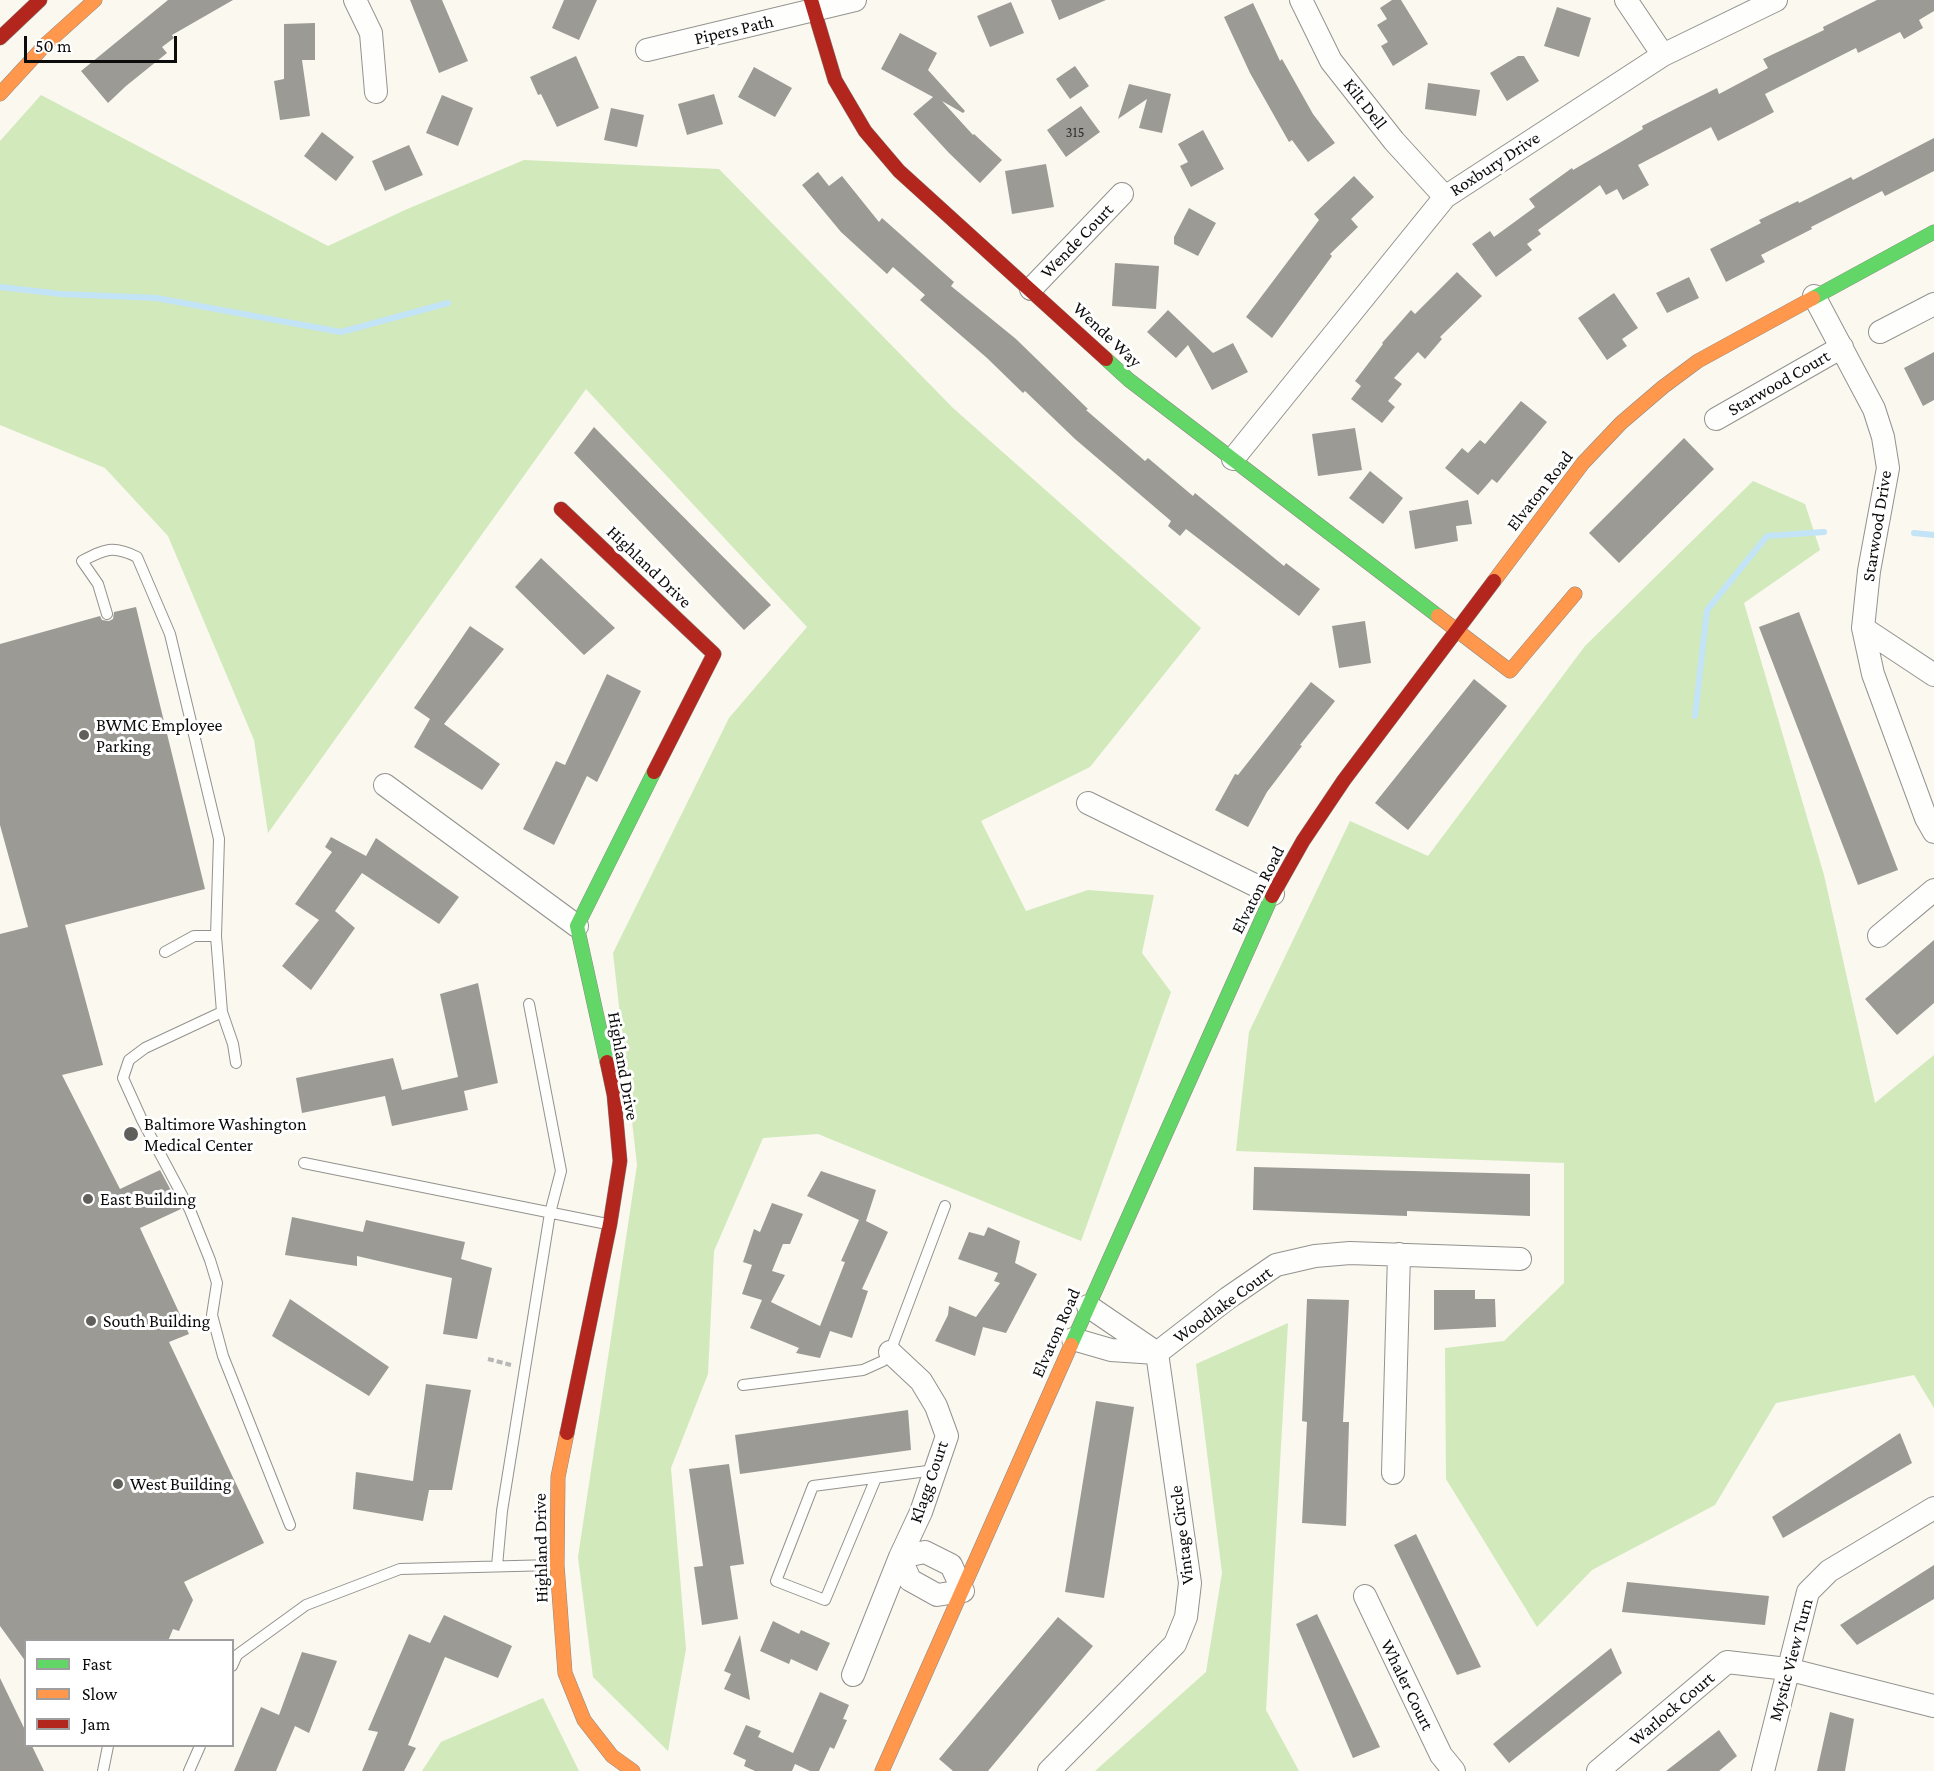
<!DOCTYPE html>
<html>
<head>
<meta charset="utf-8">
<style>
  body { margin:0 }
  #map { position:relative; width:1934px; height:1771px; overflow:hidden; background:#faf8ef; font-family:"Crimson Pro",serif }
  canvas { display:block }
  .legend { position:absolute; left:24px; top:1639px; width:210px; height:108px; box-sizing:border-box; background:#fff; border:2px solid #9e9e9e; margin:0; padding:8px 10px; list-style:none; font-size:18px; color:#0c0c0c }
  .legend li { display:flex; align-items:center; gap:12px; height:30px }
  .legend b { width:30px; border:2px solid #9e9e9e }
  .scale { position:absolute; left:24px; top:36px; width:153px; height:27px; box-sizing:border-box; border:3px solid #0c0c0c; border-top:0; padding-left:8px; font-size:18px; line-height:21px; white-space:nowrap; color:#0c0c0c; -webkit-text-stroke:4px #fff; paint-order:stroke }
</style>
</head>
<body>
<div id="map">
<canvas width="1934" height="1771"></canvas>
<ul class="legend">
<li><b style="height:8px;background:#63d668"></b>Fast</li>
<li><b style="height:8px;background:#ff974d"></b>Slow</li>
<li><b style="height:8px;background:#b3261e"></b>Jam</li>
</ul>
<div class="scale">50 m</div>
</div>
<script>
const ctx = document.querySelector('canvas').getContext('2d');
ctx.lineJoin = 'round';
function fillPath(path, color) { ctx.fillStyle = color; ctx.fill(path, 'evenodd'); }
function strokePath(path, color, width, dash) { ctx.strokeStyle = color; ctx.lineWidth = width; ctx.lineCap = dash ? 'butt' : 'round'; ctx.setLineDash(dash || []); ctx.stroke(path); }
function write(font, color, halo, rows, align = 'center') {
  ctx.font = font + ' "Crimson Pro",serif'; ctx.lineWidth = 6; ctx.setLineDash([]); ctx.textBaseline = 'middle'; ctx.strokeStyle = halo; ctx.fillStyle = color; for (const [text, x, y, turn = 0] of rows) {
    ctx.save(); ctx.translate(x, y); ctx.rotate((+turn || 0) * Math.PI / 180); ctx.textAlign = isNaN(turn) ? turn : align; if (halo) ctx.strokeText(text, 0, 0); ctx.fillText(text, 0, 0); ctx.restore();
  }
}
fillPath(new Path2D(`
  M41,95L328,246L405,210L524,160L719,169L953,408L1201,628L1090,767L981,821L1026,911L1088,890L1154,895L1142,953L1171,992L1081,1241L818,1134L763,1138L714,1251L708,1374L671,1468L686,1649L668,1751L593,1677L578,1557L637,1165L613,953L729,718L807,627L586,389L268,833L254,740L168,536L105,468L0,425V141Z
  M1753,481L1805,504L1820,550L1744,603L1824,875L1875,1103L1934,1055V1408L1914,1375L1776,1403L1715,1505L1592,1570L1537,1627L1446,1479L1445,1348L1504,1341L1564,1283V1163L1236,1151L1249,1032L1350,821L1428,856L1585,646Z
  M1288,1323L1266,1710L1299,1771H1095L1206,1672L1222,1573L1196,1364Z
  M543,1698L579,1771H422L441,1742Z`), '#d1e9bb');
strokePath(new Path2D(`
  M0,287L61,294L156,298L341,332L448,303
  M1914,533L1934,535
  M1695,716L1707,610L1767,536L1824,532`), '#c3e3f7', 6);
fillPath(new Path2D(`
  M168,0H233L172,35L174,38L162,47L167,53L126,86L108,103L81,71Z
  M410,0H442L468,61L439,73Z
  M564,0H597L579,40L552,28Z
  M1051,0H1106L1059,20Z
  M1392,0H1401L1428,44L1393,66L1381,46L1388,42L1377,25L1387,19L1380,8Z
  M1877,0H1934V11L1919,20L1923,28L1904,39L1900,32L1858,53L1856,48L1765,94L1774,112L1755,122L1718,141L1711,127L1638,165L1649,185L1623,200L1617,189L1606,195L1600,185L1538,230L1541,234L1527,244L1532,250L1496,277L1472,244L1490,231L1494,237L1535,207L1529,199L1572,168L1573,170L1643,129L1642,126L1675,109L1717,88L1719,94L1768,68L1763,59L1824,30L1823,27Z
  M1011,2L1024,33L990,47L977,16Z
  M1253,3L1280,61L1282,59L1313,114L1335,143L1308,162L1292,140L1289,142L1250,73L1224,17Z
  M1557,7L1591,18L1579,57L1544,46Z
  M315,23V60H302L310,116L280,120L274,81L284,79V24Z
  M900,33L937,53L928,70L965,111L963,113L942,101L973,135L974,134L1002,160L980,183L949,153L913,114L933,97L881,69Z
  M576,56L599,108L557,127L541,94L538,95L530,77Z
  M1518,56H1524L1539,81L1507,101L1490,73Z
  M1075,66L1089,86L1070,99L1056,79Z
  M754,67L792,88L775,117L738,97Z
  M1428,83L1480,90L1476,116L1425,109Z
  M1129,84L1171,94L1162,133L1139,128L1147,99L1118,119Z
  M714,94L723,124L687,135L678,104Z
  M442,95L473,108L458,146L426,133Z
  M1081,106L1100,132L1066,157L1047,130Z
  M611,108L644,115L637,147L604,140Z
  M1203,130L1224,169L1191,187L1180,166L1188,162L1178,144Z
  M322,132L354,157L336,181L304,156Z
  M1934,138V171L1885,196L1882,191L1811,227L1812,229L1761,255L1765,262L1726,282L1710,249L1761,223L1759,220L1798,201L1799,203L1851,177L1853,180Z
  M409,145L423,175L385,191L372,161Z
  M1046,164L1054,207L1012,214L1005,171Z
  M818,172L829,186L842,176L879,222L882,218L954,282L951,286L1016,339L1088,409L1086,410L1145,461L1148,458L1193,496L1195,493L1284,566L1286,563L1320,589L1299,616L1186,529L1180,536L1168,526L1171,521L1075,439L1025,391L1023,393L987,358L920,300L925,295L893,267L887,274L841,232L802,185Z
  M1354,176L1374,197L1351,219L1358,227L1330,254L1332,256L1272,338L1246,317L1319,220L1314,214Z
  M1189,208L1216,223L1198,256L1174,244V237Z
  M1115,263L1159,266L1156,309L1112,306Z
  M1457,272L1482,296L1440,337L1442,339L1425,359L1418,352L1394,378L1402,384L1388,401L1395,407L1382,423L1351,399L1361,386L1355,381L1383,344L1382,343L1411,310L1415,314Z
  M1689,277L1699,298L1667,313L1656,293Z
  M1614,293L1638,328L1622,339L1627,346L1607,360L1578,318Z
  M1168,310L1213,353L1233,343L1248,372L1212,390L1188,345L1176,358L1147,332Z
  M1934,352V400L1923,406L1904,368Z
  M1521,401L1547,422L1497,483L1492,479L1478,495L1445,468L1462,448L1468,453L1480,440L1485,444Z
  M594,427L771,605L744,630L574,453Z
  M1355,428L1362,470L1318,476L1312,434Z
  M1684,438L1714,469L1619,563L1589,533Z
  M1370,471L1403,498L1383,524L1349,498Z
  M1468,500L1472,524L1456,526L1458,541L1415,549L1409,511Z
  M541,558L615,628L584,655L515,587Z
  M136,607L205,889L65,925L103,1065L62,1075L120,1189L160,1170L181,1209L140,1228L189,1334L169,1342L264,1543L184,1582L193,1600L179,1631L173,1629L168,1641H26V1662L0,1626V934L28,927L0,825V644L100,616L102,620L109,621L113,619L114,612Z
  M1799,612L1898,870L1858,885L1759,627Z
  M1365,621L1371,663L1339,668L1332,626Z
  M470,626L504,649L444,724L500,764L482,790L414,747L430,719L414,708Z
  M607,674L641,691L597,782L587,776L554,845L523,829L556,761L565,765Z
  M1474,679L1507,706L1408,830L1375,803Z
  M1311,682L1335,701L1300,745L1302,746L1267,792L1248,827L1215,810L1235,774L1238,775Z
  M331,837L366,856L376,838L459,897L439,924L362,873L335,911L355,928L311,990L282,966L319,920L295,904L332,852L325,847Z
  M1934,940V1003L1897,1035L1865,999Z
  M478,983L498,1083L464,1091L468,1110L392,1126L385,1096L302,1113L296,1078L393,1058L402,1090L458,1077L440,994Z
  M1254,1167L1530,1174V1216L1407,1211V1216L1253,1210Z
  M821,1171L876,1190L866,1221L888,1232L862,1289L868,1291L852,1338L830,1331L820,1358L796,1353L799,1348L750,1328L762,1300L742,1294L752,1265L743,1262L754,1229L760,1232L772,1203L803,1214L790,1244H783L772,1271L785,1275L771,1302L820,1326L845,1262L841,1261L859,1220L807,1196Z
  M292,1217L363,1232L366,1220L465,1242L461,1259L492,1268L477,1339L443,1334L452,1278L357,1256V1266L285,1255Z
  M988,1227L1020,1241L1015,1263L1037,1274L1006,1333L983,1327L975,1356L935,1341L948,1315L949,1306L976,1317L1000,1283L994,1281L998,1273L958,1259L969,1232L984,1236Z
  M1434,1290H1475V1299H1495L1496,1327L1434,1330Z
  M290,1299L389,1367L369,1396L272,1336Z
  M1307,1299L1349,1300L1343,1422H1349L1346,1526L1302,1523L1307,1422L1302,1421Z
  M426,1384L471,1390L452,1490H429L423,1521L353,1509L356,1472L413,1481Z
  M1096,1401L1134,1407L1104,1598L1065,1592Z
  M908,1410L911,1450L740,1474L735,1435Z
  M1900,1433L1912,1463L1783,1538L1772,1517Z
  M729,1464L744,1564L730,1566L738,1619L702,1625L694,1567L703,1566L689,1469Z
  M1416,1534L1481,1667L1457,1675L1394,1545Z
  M1934,1565V1599L1857,1645L1840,1625Z
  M1627,1582L1769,1596L1765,1625L1622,1612Z
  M1317,1614L1380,1747L1353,1758L1296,1624Z
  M444,1615L512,1646L498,1678L445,1657L408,1745L416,1748L404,1771H362L378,1732L368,1730L409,1634L430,1643Z
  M1058,1617L1093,1646L988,1771H953L939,1759Z
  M773,1621L799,1634L801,1630L830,1643L817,1671L791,1659L789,1664L760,1651Z
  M740,1635L750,1700L724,1689L731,1674L724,1671Z
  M1611,1648L1622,1673L1509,1763L1493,1744Z
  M302,1652L337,1661L309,1733L295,1726L276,1771H234L261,1707L279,1715Z
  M0,1678L26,1732V1746H32L44,1771H0Z
  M820,1692L849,1705L843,1719L847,1720L834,1749L830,1747L819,1771H810L795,1764L792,1771H755L744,1766L746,1760L733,1754L746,1725L761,1731L758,1737L793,1753Z
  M1830,1712L1854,1719L1845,1771H1817Z
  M1719,1730L1737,1756L1719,1771H1666Z`), '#9c9a95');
const lane = new Path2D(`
  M107,614L98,584L82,561C105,549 113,545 137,557L170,634L213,814L219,839L216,936L222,1012L233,1044L236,1063
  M165,952L194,936H216
  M222,1012L145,1048L129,1060L123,1078L142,1120L190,1210L210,1260L217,1283L212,1315L223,1356L290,1525
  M304,1163L607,1224
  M743,1385L863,1370L883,1361L890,1352L945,1206
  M876,1478L825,1600L776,1581L813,1486L935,1470
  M497,1566L502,1511L550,1213L561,1171L529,1004
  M232,1666L237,1655L306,1605L400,1569L553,1565
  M103,1771L108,1746
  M189,1771L200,1746`);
const street = new Path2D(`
  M355,0L371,33L376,92
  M1301,0L1331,61L1394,141L1445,197
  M1626,0L1663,55
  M647,50L855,0
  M1031,289L1122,194
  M1814,296L1874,409L1883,437L1888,468L1869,571L1863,628L1873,674L1926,818L1934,832
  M1880,332L1934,304
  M1716,419L1842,347
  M1233,459L1445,197L1663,55L1776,0
  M1863,628L1934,675
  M385,785L577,926
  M1088,803L1273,894
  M1879,936L1934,890
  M1073,1339L1111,1350L1156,1353
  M1157,1353L1228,1298L1276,1265L1315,1256L1350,1253L1520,1259
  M1393,1473L1399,1254
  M925,1552L951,1565L963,1591L937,1595L910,1580L900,1557Z
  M1365,1596L1441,1755L1454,1771
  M853,1675L900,1557L921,1512L947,1436L936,1406L921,1381L890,1352
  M1049,1771L1175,1644L1186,1617L1190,1583L1157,1353L1088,1306
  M1598,1771L1727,1662L1787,1669L1934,1706
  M1763,1771L1808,1592L1829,1571L1934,1508`);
const fast = new Path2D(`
  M1813,298L1934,232
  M1106,359L1129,380L1438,616
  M607,1062L577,926L654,772
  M1071,1345L1272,896`);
const slow = new Path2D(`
  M0,94L46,44L95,0
  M1494,581L1583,463L1621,423L1663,387L1698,361L1813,298
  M1438,616L1510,671L1575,594
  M567,1433L558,1477L557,1565L565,1673L584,1720L612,1756L633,1771
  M882,1771L1071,1345`);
const jam = new Path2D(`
  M811,0L835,80L865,131L899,171L1106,359
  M0,38L40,0
  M561,509L714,654L654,772
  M1272,896L1303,841L1344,780L1494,581
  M567,1433L610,1224L620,1161L614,1095L607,1062`);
strokePath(lane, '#93928e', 12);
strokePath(street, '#93928e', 24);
strokePath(fast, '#8a8985', 15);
strokePath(slow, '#8a8985', 15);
strokePath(jam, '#8a8985', 15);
strokePath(new Path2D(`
  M488,1359L511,1365`), '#b7b7b5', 4, [6, 3]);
strokePath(lane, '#fefefd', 10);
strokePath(street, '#fefefd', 22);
strokePath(fast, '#63d668', 14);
strokePath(slow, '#ff974d', 14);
strokePath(jam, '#b3261e', 14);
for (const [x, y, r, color] of [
  [84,735,6,"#5f5f5b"],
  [131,1134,8,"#5f5f5b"],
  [88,1199,6,"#5f5f5b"],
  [91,1321,6,"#5f5f5b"],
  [118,1484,6,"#5f5f5b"]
]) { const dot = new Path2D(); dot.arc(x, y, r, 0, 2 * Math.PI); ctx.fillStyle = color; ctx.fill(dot); strokePath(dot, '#fff', 2); }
write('15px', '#30302e', null, [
  ["315",1075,132]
]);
write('18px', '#0c0c0c', '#fff', [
  ["Pipers Path",734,30,-13],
  ["Kilt Dell",1365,104,52],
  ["Roxbury Drive",1495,164,-33],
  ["Wende Court",1077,241,-46],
  ["Wende Way",1107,335,43],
  ["Starwood Court",1779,383,-30],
  ["Elvaton Road",1540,491,-52],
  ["Starwood Drive",1877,526,-81],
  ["Highland Drive",649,567,44],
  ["Elvaton Road",1258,890,-63],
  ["Highland Drive",623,1066,80],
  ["Woodlake Court",1223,1305,-36],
  ["Elvaton Road",1056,1333,-66],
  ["Klagg Court",929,1482,-71],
  ["Vintage Circle",1182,1535,-97],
  ["Highland Drive",541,1548,-91],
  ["Mystic View Turn",1791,1660,-75],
  ["Whaler Court",1407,1685,64],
  ["Warlock Court",1672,1709,-40]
]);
write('18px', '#0c0c0c', '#fff', [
  ["BWMC Employee",96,725],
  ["Parking",96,746],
  ["Baltimore Washington",144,1124],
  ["Medical Center",144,1145],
  ["East Building",100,1199],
  ["South Building",103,1321],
  ["West Building",130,1484]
], 'left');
</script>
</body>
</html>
